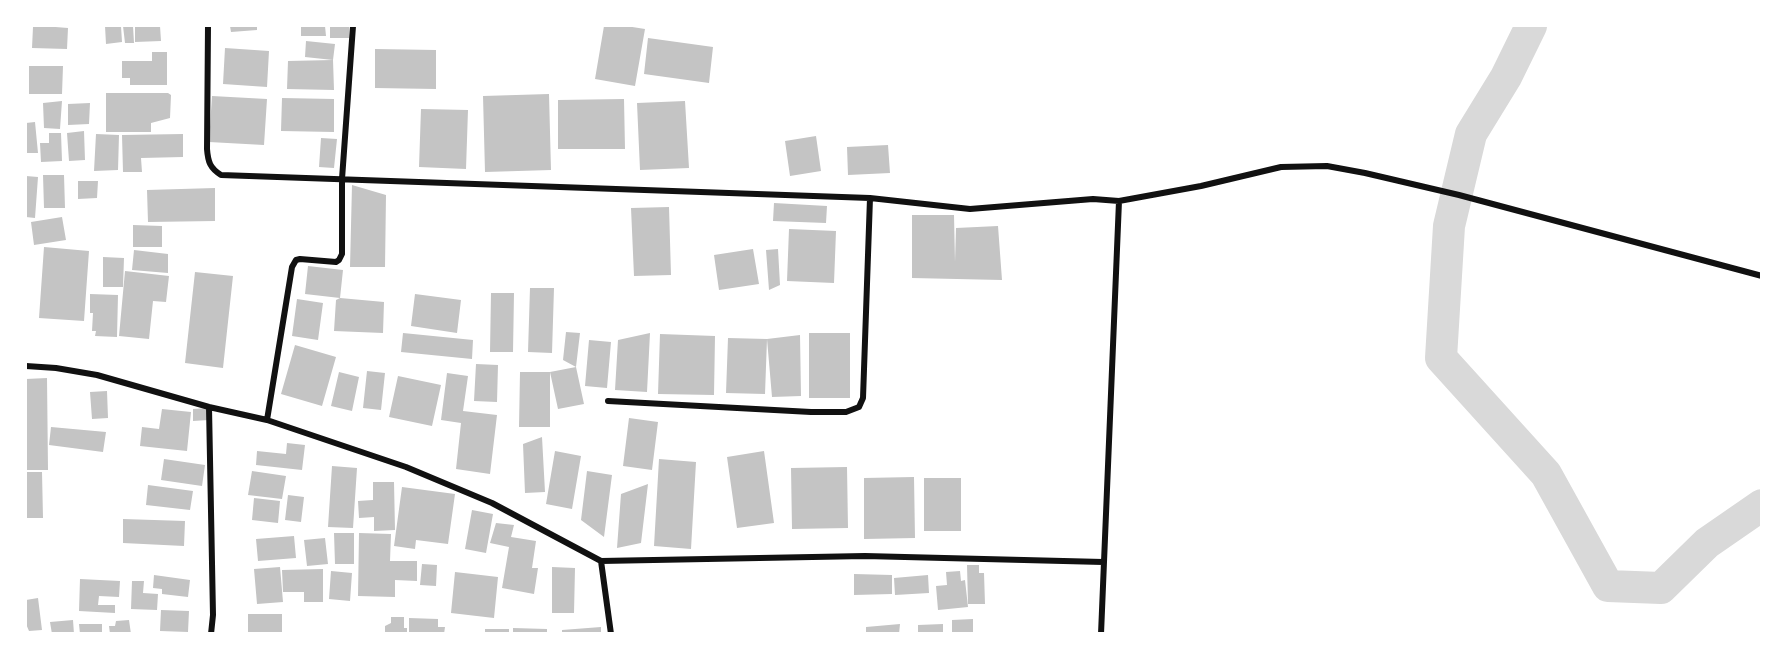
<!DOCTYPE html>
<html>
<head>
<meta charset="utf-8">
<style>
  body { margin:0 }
  #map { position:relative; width:1787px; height:659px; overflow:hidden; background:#fff; font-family:"Fira Sans Condensed",sans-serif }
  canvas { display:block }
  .frame { position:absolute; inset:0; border:27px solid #fff; pointer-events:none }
</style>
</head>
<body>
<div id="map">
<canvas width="1787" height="659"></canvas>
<div class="frame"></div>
</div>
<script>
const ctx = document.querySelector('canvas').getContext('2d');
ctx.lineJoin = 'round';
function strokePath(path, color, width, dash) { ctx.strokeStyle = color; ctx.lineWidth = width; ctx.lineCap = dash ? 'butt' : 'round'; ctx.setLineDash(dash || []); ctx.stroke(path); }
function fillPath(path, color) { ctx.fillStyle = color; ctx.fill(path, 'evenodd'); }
strokePath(new Path2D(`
  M1531,26L1506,77L1471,134L1449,226L1441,358L1546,474L1608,586L1661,588L1707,543L1762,505`), '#d9d9d9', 32);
fillPath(new Path2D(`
  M43,26L68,28L67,49L32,48L33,27H43Z
  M105,26H121L122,42L106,44Z
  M123,26H133L134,43H125Z
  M135,26H160L161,41L135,42Z
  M230,26H257V30L231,32Z
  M301,26H325L326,36H301Z
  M330,26H349V38H330Z
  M604,26H626L645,29L635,86L595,79Z
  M648,38L713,47L709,83L644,74Z
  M306,41L335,44L333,60L305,57Z
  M225,48L269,51L267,87L223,84Z
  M375,49L436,50V89L375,88Z
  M152,52H167V85H130V78H122V61H152Z
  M333,60L334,90L287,89L288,61Z
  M29,66H63L62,94H29Z
  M106,93H168L171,95L170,118L151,123V132H106Z
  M549,94L551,170L485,172L483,96Z
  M212,96L267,99L264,145L209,142Z
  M282,98L334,99V132L281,131Z
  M624,99L625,149H558V100Z
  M62,101L60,129L44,128L43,103Z
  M685,101L689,168L640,170L637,103Z
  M90,103L89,124L68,125V104Z
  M421,109L468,110L466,169L419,167Z
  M35,122L38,153H26V123Z
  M84,131L85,160L69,161L67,133Z
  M49,133H61L62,161L41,162L40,143H49Z
  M96,134L119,135L118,170L94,171Z
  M183,134V157L141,158L142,172H123L122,135Z
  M816,136L821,171L790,176L785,141Z
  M321,138L337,139L334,168L319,167Z
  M888,145L890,173L848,175L847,147Z
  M43,175H64L65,208H44Z
  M26,176L38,177L35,218L26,217Z
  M78,181H98L97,198L78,199Z
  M352,185L386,195L385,267H350Z
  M215,188V221L148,222L147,190Z
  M774,203L827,206L826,223L773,221Z
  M669,207L671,275L634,276L631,208Z
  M912,215H954L955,262L956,228L998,226L1002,280L912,278Z
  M62,217L66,240L34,245L31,222Z
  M133,225L162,226V247H133Z
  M789,229L836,231L834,283L787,281Z
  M44,247L89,251L84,321L39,318Z
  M753,249L759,284L719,290L714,255Z
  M778,249L780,285L769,290L766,250Z
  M134,250L168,254V273L132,270Z
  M103,257L124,258L123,287H103Z
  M308,266L343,270L340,298L384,302L383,333L334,331L336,300L340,298L305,294Z
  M125,271L169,276L166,302L153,301L149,339L119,336Z
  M195,272L233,276L223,368L185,363Z
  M530,288H554L552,353L528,352Z
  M491,293H514L513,352H490Z
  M90,294L118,295L117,337L95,336L96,331H92L93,313H90Z
  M415,294L461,300L457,333L411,326Z
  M297,299L323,303L318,340L292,336Z
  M566,332L580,333L576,367L563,360Z
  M403,333L473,340L472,359L401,352Z
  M650,333L647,392L615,390L618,340Z
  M809,333H850V398H809Z
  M660,334L715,336L714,395L658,394Z
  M800,335L801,396L772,397L767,339Z
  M728,338L767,339L765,394L726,393Z
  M589,340L611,342L607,388L585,386Z
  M295,345L336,357L322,406L281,394Z
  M476,364L498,365L497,402L474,401Z
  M576,367L584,404L558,409L550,372Z
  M367,371L385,373L381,410L363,408Z
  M339,372L359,377L352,411L331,406Z
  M520,372H550V427H519Z
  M447,373L468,376L463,411L497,415L490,474L456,469L461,423L441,420Z
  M398,376L441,385L432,426L389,417Z
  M47,378L48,470H26V379Z
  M107,391L108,418L92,419L90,392Z
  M208,408L209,420L193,421V409Z
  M162,409L191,412L187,451L140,446L142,427L159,429Z
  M629,418L658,422L652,470L623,466Z
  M51,427L106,432L103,452L49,445Z
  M542,437L545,492L525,493L523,444Z
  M287,443L305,445L302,470L256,465L257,451L286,454Z
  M555,451L581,456L572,509L546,504Z
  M764,451L774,523L737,528L727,457Z
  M164,459L205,465L202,486L161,480Z
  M659,459L696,462L691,549L654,546Z
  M332,466L357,468L353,528L328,527Z
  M847,467L848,528L792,529L791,468Z
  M252,471L286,476L282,499L248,495Z
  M587,471L612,475L604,537L581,520Z
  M26,472H42L43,518H26Z
  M914,477L915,538L864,539V478Z
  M924,478H961V531H924Z
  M373,482H394L395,530L374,531V517L359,518L358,501L373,500Z
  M648,484L641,543L617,548L621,494Z
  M148,485L193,491L190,510L146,505Z
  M402,487L455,494L448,544L416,540L415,549L394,546Z
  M288,495L304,497L301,522L285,520Z
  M254,498L280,501L278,523L252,520Z
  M472,510L493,514L486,553L465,549Z
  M123,519L185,521L184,546L123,543Z
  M496,523L514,525L511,537L536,541L532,568H538L534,594L502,588L509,547L490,543Z
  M334,533H354V564H335Z
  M359,533L391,534L390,561H417V581L395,580V597L358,596Z
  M294,536L296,558L258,561L256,539Z
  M325,538L328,564L307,566L304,540Z
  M422,564L437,565L436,586L420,585Z
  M967,565H979V573H984L985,604H968Z
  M280,567L283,602L257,604L254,569Z
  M552,567L575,568L574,613H552Z
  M323,569V602H304V592H283L282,570Z
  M331,571L352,573L350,601L329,599Z
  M960,571L961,581L965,580L968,607L938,610L936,586L947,585L946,572Z
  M455,572L498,577L494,618L451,613Z
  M854,574L892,575V594L854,595Z
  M154,575L190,580L188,597L162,594V589L153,588Z
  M928,575L929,593L895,595L894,578Z
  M80,579L120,581L119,597L99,596L98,605H115V613L79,611Z
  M132,581H144L143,593L158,594L157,610L131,609Z
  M38,598L42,630L29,631L26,624V600Z
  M161,610L189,611L188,632L160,631Z
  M248,614H282V634H248Z
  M391,617H404V628H407V634H385V626L391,623Z
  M409,618L438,619V627H445L444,634H409Z
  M973,619V634H952V620Z
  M73,620L74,634H52L50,622Z
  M129,620L131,634H110L109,626H115L116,621Z
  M79,624H102V634H80Z
  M900,624L899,634H866V627Z
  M943,624V634H918V625Z
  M601,627V634H562V630Z
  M513,628L547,629V634H513Z
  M485,629H509V634H485Z`), '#c4c4c4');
strokePath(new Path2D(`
  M208,26L207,149C208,162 210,168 221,175L870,198L970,209L1093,199L1119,201L1201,186L1281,167L1327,166L1365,173L1459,195L1762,276
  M26,366L56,368L97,375L209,407L267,420L406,467L492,503L601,561L865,556L1103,562
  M608,401L811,412H846L859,407L863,398L870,198
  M209,407L213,615L211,634
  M267,420L292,267L296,260L300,259L336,262L339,260L342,254V179L353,26
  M601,561L611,634
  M1101,634L1119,201`), '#111', 6);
</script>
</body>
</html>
